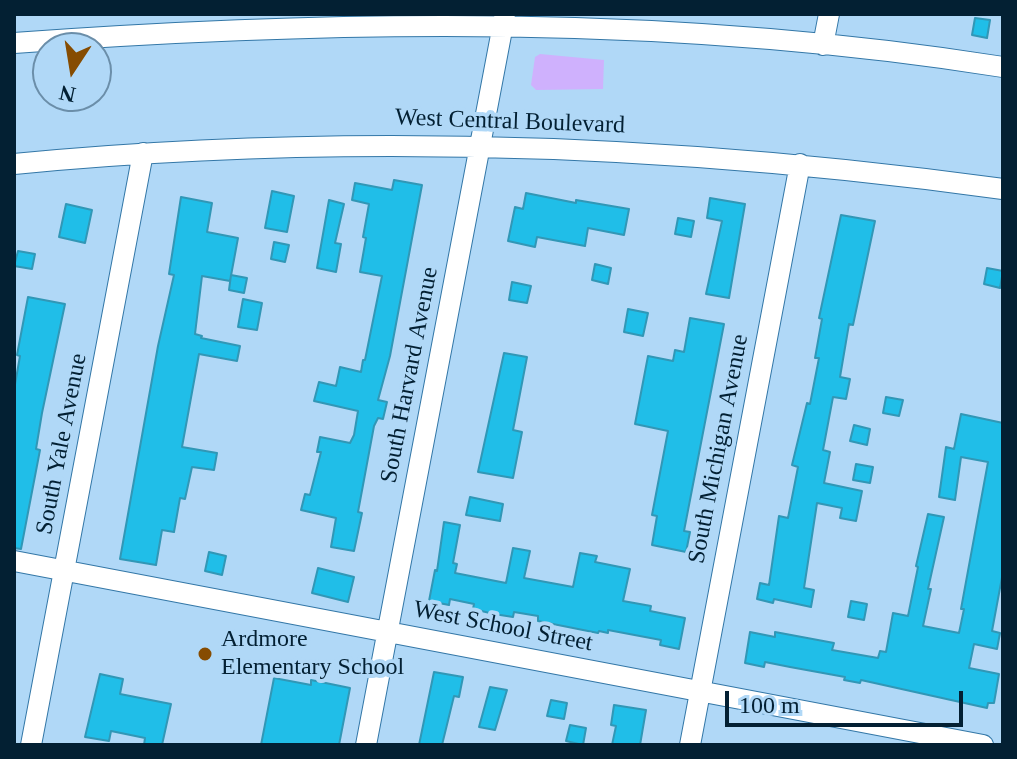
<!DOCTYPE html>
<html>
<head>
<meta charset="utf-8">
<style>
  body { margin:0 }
  #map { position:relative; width:1017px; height:759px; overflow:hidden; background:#b0d8f7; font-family:Georgia,serif }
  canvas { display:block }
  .frame { position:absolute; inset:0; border:16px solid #032033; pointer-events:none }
  .north { position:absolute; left:32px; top:32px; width:80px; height:80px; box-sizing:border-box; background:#b0d8f7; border:2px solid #6b8ea9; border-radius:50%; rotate:192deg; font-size:22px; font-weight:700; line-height:32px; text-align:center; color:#032033 }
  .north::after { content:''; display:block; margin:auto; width:28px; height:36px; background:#864c01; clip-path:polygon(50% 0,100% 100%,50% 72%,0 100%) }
  .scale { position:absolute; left:725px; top:691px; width:238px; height:36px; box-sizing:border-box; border:4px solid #032033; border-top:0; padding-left:10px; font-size:24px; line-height:28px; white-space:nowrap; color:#032033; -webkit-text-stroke:6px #b0d8f7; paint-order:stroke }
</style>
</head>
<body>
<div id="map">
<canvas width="1017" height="759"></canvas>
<div class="frame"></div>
<div class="north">N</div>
<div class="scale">100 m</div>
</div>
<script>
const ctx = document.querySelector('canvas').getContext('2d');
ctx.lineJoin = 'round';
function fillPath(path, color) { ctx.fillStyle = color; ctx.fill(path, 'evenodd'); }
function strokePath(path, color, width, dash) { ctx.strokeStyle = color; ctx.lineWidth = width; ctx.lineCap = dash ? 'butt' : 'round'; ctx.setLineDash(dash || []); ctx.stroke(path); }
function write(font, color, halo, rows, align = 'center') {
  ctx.font = font + ' Georgia,serif'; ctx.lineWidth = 8; ctx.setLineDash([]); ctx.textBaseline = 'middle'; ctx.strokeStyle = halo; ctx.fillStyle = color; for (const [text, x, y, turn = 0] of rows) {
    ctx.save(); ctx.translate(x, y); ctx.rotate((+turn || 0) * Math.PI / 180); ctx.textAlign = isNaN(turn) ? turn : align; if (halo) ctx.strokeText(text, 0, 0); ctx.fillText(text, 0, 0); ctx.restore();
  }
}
fillPath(new Path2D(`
  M540,54L604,60L603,89L536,90L531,85L535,57Z`), '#cfb1fd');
const building = new Path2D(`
  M975,18L990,20L987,38L972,35Z
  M394,180L422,185L390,356L378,400L387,402L383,419L378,418L374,426L358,512L362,513L354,551L331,547L336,518L301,510L305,494L310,495L321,452H317L320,437L350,443L354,435L358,411L314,401L319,382L336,386L340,367L361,372L363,360H365L382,276L360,272L366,238L363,237L369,204L352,200L355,183L392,190Z
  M272,191L294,196L287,232L265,228Z
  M526,193L576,203V200L629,209L624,235L588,228L585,246L537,237L535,247L508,241L515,207L523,209Z
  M181,197L212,203L207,232L238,238L230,281L202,276L195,334L202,336L201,338L240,346L237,361L199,354L182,447L217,453L214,470L192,467L185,499L180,498L174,532L162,530L156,565L120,559L158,346L174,275L169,274Z
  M710,198L745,204L729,298L706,294L722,221L707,218Z
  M329,200L344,204L335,243L341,244L336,272L317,268Z
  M66,204L92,210L85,243L59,237Z
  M841,215L875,221L853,325L849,324L840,377L850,379L846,399L833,397L823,450L830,452L824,483L862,491L856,521L840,518L842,508L817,503L804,588L814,590L811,607L774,599L773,603L757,599L760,583L769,585L779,516L788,518L798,467L792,465L807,403L810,404L819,358H815L822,319L819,318Z
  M678,218L694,221L691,237L675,234Z
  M274,242L289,245L285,262L271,259Z
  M18,251L35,254L32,269L14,266Z
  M595,264L611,268L608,284L592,280Z
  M987,268L1003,271L1000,288L984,284Z
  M231,275L247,278L244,293L229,290Z
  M512,282L531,286L527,303L509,300Z
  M28,297L65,304L42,413L36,449L40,450L21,549L14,548V390L20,356L17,355Z
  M243,299L262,303L257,330L238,327Z
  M628,309L648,313L643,336L624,332Z
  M690,318L724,324L684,531L690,532L686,552L652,545L657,516L652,515L668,431L635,424L648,356L673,361L675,350L684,352Z
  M504,353L527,357L513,430L522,432L513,478L478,472Z
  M886,397L903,400L899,416L883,413Z
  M961,414L1003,423V572L992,631L1000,633L997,649L974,644L969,668L999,674L994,703H988L987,708L861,680L860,683L844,680L845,677L790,667L765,662L764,667L745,663L750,632L775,637V632L834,643L832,650L878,658L880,651L886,652L893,613L908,616L918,567L916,566L928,514L944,517L928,589H931L923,626L959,633L964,609H961L988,462L961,457L955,500L939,497L946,447L954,449Z
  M854,425L870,429L867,445L850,441Z
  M856,464L873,467L870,483L853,480Z
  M470,497L503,504L500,521L466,515Z
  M444,522L460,525L453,563L457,564L455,573L506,583L513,548L530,551L524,578L573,587L580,553L597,556L595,562L630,569L623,601L651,606L650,611L685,618L679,649L660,645L661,640L608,630V633L599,631L598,633L538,621V616L514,612L513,617L494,614L473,609L474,604L450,599L449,605L429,601L435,570L437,571Z
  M209,552L226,556L222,575L205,571Z
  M318,568L354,577L348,602L312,593Z
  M851,601L867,604L864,620L848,617Z
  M434,672L463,677L459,697L454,696L442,745H419Z
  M100,674L123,679L120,694L171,704L162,745H144L145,738L111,731L109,741L85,737Z
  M274,678L311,685V680L350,688L339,745H261Z
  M490,687L507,690L495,730L479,727Z
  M551,700L567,703L564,719L547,716Z
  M614,705L646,710L640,745H612L616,726L611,725Z
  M570,725L586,728L583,745L566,741Z`);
fillPath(building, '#20bee8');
strokePath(building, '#3197b6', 2);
const minor = new Path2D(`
  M14,43C344,19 676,15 1003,67
  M823,45L829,14
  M14,164C344,132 674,144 1003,189
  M14,561L983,745
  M31,745L143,153
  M366,745L505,14
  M690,745L800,164`);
strokePath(minor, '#3377a7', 22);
strokePath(minor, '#fff', 20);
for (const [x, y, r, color] of [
  [205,654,8,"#864c01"]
]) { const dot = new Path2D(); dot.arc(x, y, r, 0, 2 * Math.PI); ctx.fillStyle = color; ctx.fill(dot); strokePath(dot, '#b0d8f7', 3); }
write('24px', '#032033', '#b0d8f7', [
  ["West Central Boulevard",510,122,2],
  ["South Harvard Avenue",410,375,-79],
  ["South Yale Avenue",62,444,-79],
  ["South Michigan Avenue",719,449,-79],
  ["West School Street",503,627,11]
]);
write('24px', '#032033', '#b0d8f7', [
  ["Ardmore",221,640],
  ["Elementary School",221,668]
], 'left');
</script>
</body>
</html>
